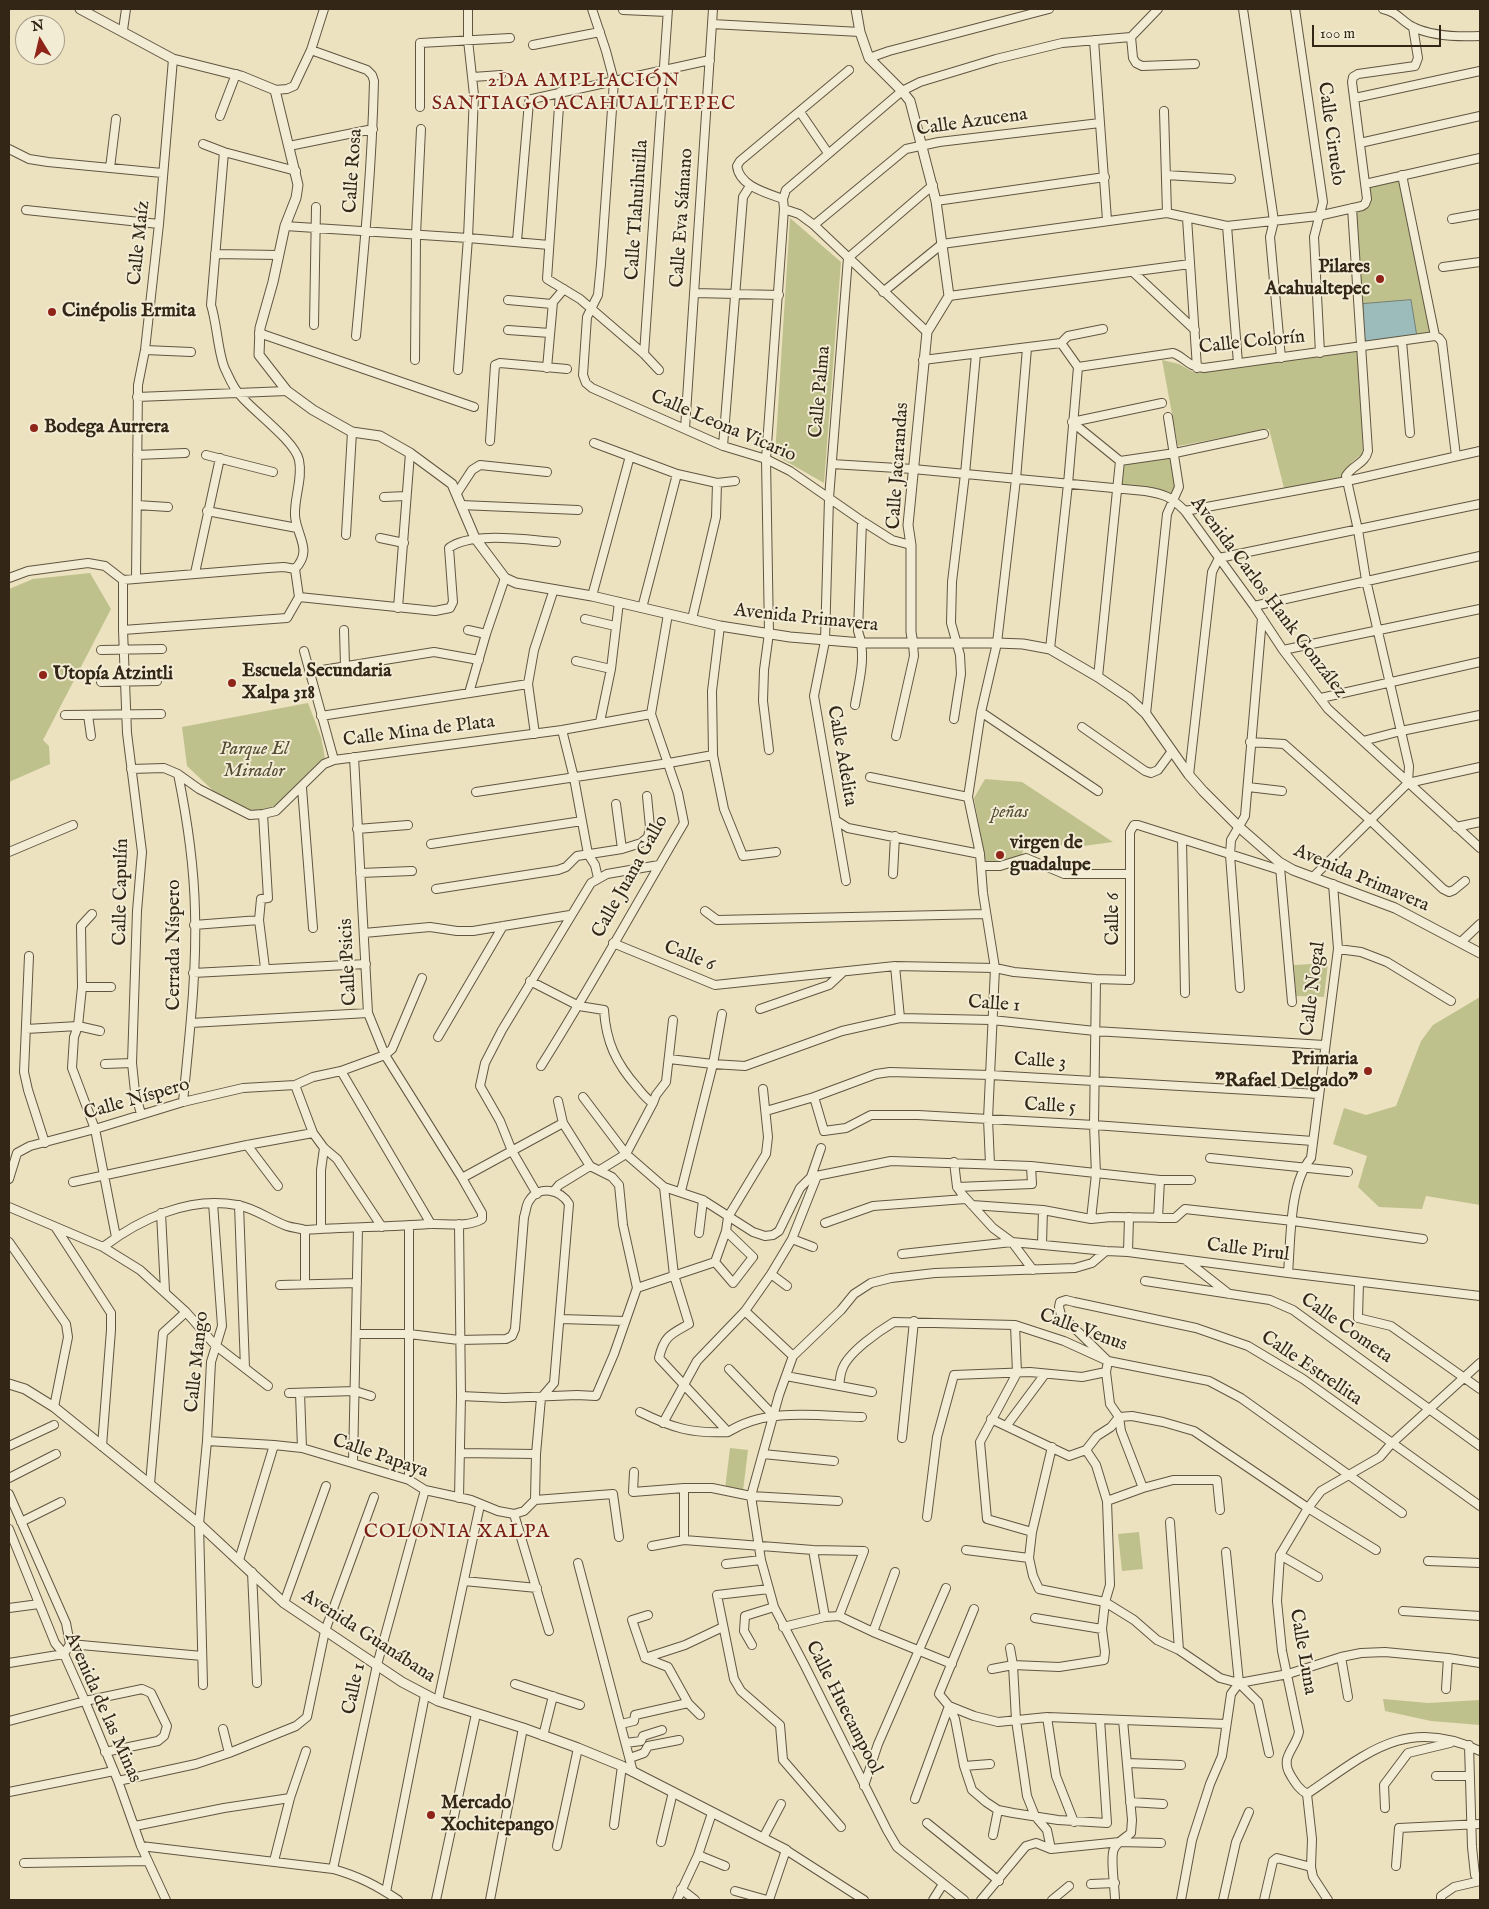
<!DOCTYPE html>
<html>
<head>
<meta charset="utf-8">
<style>
  body { margin:0 }
  #map { position:relative; width:1489px; height:1909px; overflow:hidden; background:#ece2bf; font-family:"IM FELL English",serif }
  canvas { display:block }
  .frame { position:absolute; inset:0; border:10px solid #332617; pointer-events:none }
  .north { position:absolute; left:15px; top:15px; width:50px; height:50px; box-sizing:border-box; background:#f3ecd5; border:1px solid #a69d89; border-radius:50%; rotate:351deg; font-size:14px; font-weight:700; line-height:20px; text-align:center; color:#332617 }
  .north::after { content:''; display:block; margin:auto; width:18px; height:22px; background:#8f2418; clip-path:polygon(50% 0,100% 100%,50% 72%,0 100%) }
  .scale { position:absolute; left:1312px; top:25px; width:129px; height:22px; box-sizing:border-box; border:2px solid #332617; border-top:0; padding-left:6px; font-size:15px; line-height:18px; white-space:nowrap; color:#332617; -webkit-text-stroke:4px #f3ecd5; paint-order:stroke }
</style>
</head>
<body>
<div id="map">
<canvas width="1489" height="1909"></canvas>
<div class="frame"></div>
<div class="north">N</div>
<div class="scale">100 m</div>
</div>
<script>
const ctx = document.querySelector('canvas').getContext('2d');
ctx.lineJoin = 'round';
function fillPath(path, color) { ctx.fillStyle = color; ctx.fill(path, 'evenodd'); }
function strokePath(path, color, width, dash) { ctx.strokeStyle = color; ctx.lineWidth = width; ctx.lineCap = dash ? 'butt' : 'round'; ctx.setLineDash(dash || []); ctx.stroke(path); }
function write(font, color, halo, rows, align = 'center') {
  ctx.font = font + ' "IM FELL English",serif'; ctx.lineWidth = 4; ctx.setLineDash([]); ctx.textBaseline = 'middle'; ctx.strokeStyle = halo; ctx.fillStyle = color; for (const [text, x, y, turn = 0] of rows) {
    ctx.save(); ctx.translate(x, y); ctx.rotate((+turn || 0) * Math.PI / 180); ctx.textAlign = isNaN(turn) ? turn : align; if (halo) ctx.strokeText(text, 0, 0); ctx.fillText(text, 0, 0); ctx.restore();
  }
}
fillPath(new Path2D(`
  M1400,178L1432,334L1361,346L1352,208L1365,204V184Z
  M790,218L841,262L824,483L775,455Z
  M1360,349L1363,453L1352,462L1342,478L1284,488L1269,429L1178,446L1162,360L1179,364L1195,373Z
  M1173,455L1178,486L1173,497L1164,491L1119,485L1122,463Z
  M90,573L111,609L43,740L49,746L50,764L9,782V589L33,579Z
  M308,703L321,737L325,758L310,771L276,807L264,812L248,810L223,800L187,766L182,727Z
  M985,779L1022,782L1113,842L1076,847L1026,842L1021,857L986,864L974,798Z
  M1328,963L1324,997L1296,996L1294,965Z
  M1480,997V1205L1426,1196L1422,1209L1379,1207L1358,1187L1367,1156L1333,1144L1344,1108L1366,1115L1396,1106L1421,1041L1433,1025Z
  M730,1448L748,1450L743,1491L725,1489Z
  M1139,1532L1143,1569L1122,1571L1118,1534Z
  M1383,1699L1428,1703L1480,1700V1725L1431,1721L1385,1711Z`), '#bfc18d');
const water = new Path2D(`
  M1411,300L1417,337L1361,346L1363,304Z`);
fillPath(water, '#9cbcbb');
strokePath(water, '#728079', 1);
const minor = new Path2D(`
  M592,9L606,51L614,81L601,264L598,295L587,317L583,375L586,383L592,388L723,446L766,459L790,471L862,521L892,540L911,545
  M1243,9L1274,221L1270,237L1281,358
  M1295,9L1323,202L1314,237L1320,353
  M1383,9C1398,12 1401,21 1413,27C1432,36 1460,37 1480,36
  M623,10L667,12
  M712,24L860,32
  M123,30L126,9
  M1131,37L1133,58L1136,63L1142,66L1195,64
  M1094,40L1107,220
  M533,45L600,32
  M311,50L367,70L372,75L374,81C372,167 364,251 356,336
  M869,58L889,51L1049,9
  M849,70L740,161L737,166C739,186 767,193 783,199L784,209L799,214L814,225L927,332
  M473,77L501,75
  M275,90L287,89L294,86L311,50L324,9
  M560,92L547,279L580,299L644,354L659,370
  M1355,98L1480,71
  M420,107V43L510,38
  M1164,111L1167,213
  M800,112L828,153
  M220,116L236,74
  M1360,143L1480,116
  M203,144L224,152L296,171
  M289,146L373,129
  M9,149L29,159L48,162L162,173
  M110,168L116,119
  M1166,175L1231,179
  M1402,175L1435,336
  M1365,184L1480,158
  M783,199L786,190L902,91L920,82L996,59L1062,43L1131,37L1158,9
  M936,201L1105,177
  M1352,208L1368,451C1365,464 1352,465 1346,476L1358,530L1366,580L1409,766L1408,783
  M26,210L159,224
  M1187,218L1197,368
  M1452,219L1480,214
  M814,225L906,149L939,142L1100,123
  M285,226L468,238L549,245
  M1227,226L1238,363
  M517,241L529,102L532,99L710,60
  M215,254L279,255
  M1443,267L1480,262
  M1133,272L1195,330
  M883,292L942,244L1167,213L1227,226L1318,216L1362,206L1365,204L1367,199L1352,82L1353,77L1358,74L1415,66L1418,58L1413,27
  M694,293L779,295
  M949,296L1190,264
  M508,300L552,304
  M314,325L316,207
  M508,330L550,333
  M259,333L474,407
  M1435,336L1439,338L1442,342L1456,456
  M1402,341L1410,433
  M1061,343L1068,336L1103,329
  M145,350L191,352
  M644,354L668,9
  M415,360L416,235L421,129
  M923,360L1061,343
  M1078,367L1173,353C1186,358 1188,367 1204,368L1435,336
  M547,368L553,302L564,289
  M458,370L468,238L474,95L468,40V9
  M137,397L287,391
  M1072,422L1162,403
  M1072,422L1120,461
  M685,429L713,9
  M490,441L495,365L500,363L567,369
  M594,443L677,474L717,483L735,481
  M723,446L743,197L750,186
  M137,455L185,453
  M206,455L273,472
  M1120,461L1175,453L1264,434
  M832,464L913,469L1145,491C1165,494 1171,497 1185,511L1254,606L1283,650L1328,709L1480,848
  M457,493L472,470L480,465L547,472
  M384,497L406,496
  M137,505L168,507
  M461,505L578,510
  M207,511L297,528
  M1185,511L1347,481L1480,451
  M346,535L352,432
  M380,538L404,543
  M195,573L220,458
  M9,578L28,571L88,563L105,566L123,580L268,568L284,567L295,569
  M136,579L138,385L145,350L159,224L173,59
  M123,580V630L127,733L142,852L137,911L132,1063L135,1092L141,1114
  M592,596L630,456
  M299,597L435,611L450,608L453,602L449,548C470,531 528,540 556,542
  M1254,606L1480,556
  M398,608L410,453
  M642,608L677,474
  M585,619L615,626
  M692,619L716,517L717,483
  M720,626L712,691L713,755L724,809L743,856L776,852
  M123,630L287,618L299,597L295,569C313,550 297,537 295,516C294,497 303,479 299,460C295,441 253,411 240,395C233,388 229,377 225,369C218,354 217,323 211,305L224,152
  M344,630L345,666
  M468,630L486,634
  M1050,649L1068,484L1078,367L1061,343
  M101,650L162,649
  M1283,650L1480,609
  M304,651L334,760
  M576,661L611,669
  M310,672L434,652L479,660
  M1098,677L1120,461
  M101,682L157,681
  M469,693L486,634L505,578
  M1321,698L1480,662
  M855,705C859,681 867,656 858,631L862,521
  M981,712L1098,791
  M1146,714L1167,514L1179,487L1168,417
  M65,715L161,714
  M88,715L91,736
  M321,716L528,684
  M954,719L961,674L960,655L951,623L952,582L965,474L976,354
  M600,722L611,669L619,602
  M1082,727L1145,771L1151,773L1158,770L1172,751
  M562,730L574,778L588,854L595,865L598,878
  M535,734L528,684L534,650L554,589
  M896,736L914,656L913,644
  M1363,741L1401,731L1480,715
  M1250,742L1284,744L1370,820L1443,889L1449,892L1454,890L1465,881
  M769,750L763,701L764,670L769,633L766,459L784,209
  M131,769L164,768L178,774L199,789L250,815L263,814L276,811L324,764L334,760L562,730L651,714
  M178,774C187,818 194,865 195,911C197,974 189,1039 183,1102
  M1189,775L1212,572L1219,558L1480,504
  M870,777L968,797
  M1248,787L1282,791
  M302,788L313,928
  M476,792L669,763L713,755
  M616,804L622,849
  M263,814L268,898L261,899L259,920L265,968
  M837,821L848,828L980,854
  M1456,827L1480,822
  M357,829L408,825
  M1182,840L1185,993
  M431,844L582,821
  M9,852L73,825
  M981,866H1000L1026,858L1064,874H1130
  M1280,867L1292,1002
  M360,873L412,871
  M893,874L895,836
  M1313,877L1408,783L1480,767
  M846,881L814,696L825,641L829,498L848,258L933,185
  M436,889L558,870L566,867L577,856L622,849L641,843L648,837L650,827L647,796
  M705,911L717,920L986,914
  M92,914L81,926L82,987L78,1026L74,1037L72,1068L95,1129L116,1237
  M194,925L259,920
  M364,933L430,927L457,931H473L570,915
  M1461,942L1480,924
  M613,943L715,985L895,966L995,968L1014,972L1096,979L1130,980V832L1134,825H1138L1280,870
  M1338,949L1361,952L1387,962L1451,1001
  M29,956L24,1072L28,1090L45,1143
  M895,966L900,1018
  M193,973L366,964
  M530,981L579,1006L604,1010C606,1042 616,1063 637,1087C642,1093 646,1099 653,1103
  M82,987H111
  M1240,988L1230,855L1231,840L1245,816L1262,618
  M760,1009L829,985L843,972
  M191,1023L368,1013
  M26,1029L78,1026L100,1031
  M438,1037L503,926
  M669,1059L713,1064L745,1066L842,1031L900,1018L992,1020L1095,1031L1324,1045
  M105,1064L132,1063
  M541,1066C591,987 636,904 684,823L678,793L651,714L668,614
  M341,1071L431,1224
  M295,1085L313,1133L324,1148L337,1159L382,1227
  M583,1097L626,1154L664,1187L703,1200L753,1232L765,1236L773,1235L779,1231L800,1188L811,1177L891,1161L1031,1166L1160,1180L1158,1218
  M814,1097L824,1131L846,1128L871,1115H918L1094,1125L1313,1141
  M766,1111L814,1097L876,1074L890,1072L990,1075L1318,1094
  M247,1145L278,1186
  M1210,1158L1348,1172
  M954,1162L957,1187L962,1194L993,1228L1012,1242L1033,1270
  M990,1164L988,1119L995,968L983,893L980,854L968,797L981,712L997,643L1016,479L1027,348
  M600,1170L626,1154L653,1103L656,1095L666,1082L673,1020
  M811,1177L821,1148
  M462,1178L563,1123
  M9,1179L17,1153L30,1146L95,1129L183,1102L243,1088L295,1085L313,1077L341,1071L385,1055L392,1049L422,978
  M1160,1180H1191
  M73,1182L247,1145L313,1133
  M664,1187L674,1275L689,1324C671,1334 664,1336 659,1358L728,1432C767,1407 818,1416 862,1417
  M957,1187L1032,1184L1031,1166
  M554,1191L559,1185L590,1166
  M681,1191L713,1064L722,1014
  M537,1194L512,1151L500,1121L480,1086L485,1063L502,1030L591,883L607,874L659,865
  M239,1205L245,1368
  M972,1205L1043,1210L1091,1219L1111,1217L1175,1218L1185,1209L1293,1221L1423,1239
  M9,1207L103,1247L140,1270L186,1312L215,1345L268,1386
  M161,1213L165,1291
  M1091,1219L1096,1174L1094,1125L1096,979
  M825,1223L873,1206L965,1199
  M459,1224L461,1396L459,1498
  M409,1226V1480
  M56,1228L111,1313V1330L102,1446
  M321,1228V1170L324,1148
  M699,1233L703,1200
  M792,1239L813,1247
  M9,1242L66,1324L68,1337L54,1407
  M1042,1244L1043,1210
  M103,1247C140,1219 189,1196 237,1205C255,1208 270,1220 287,1226C293,1228 299,1228 305,1230C346,1227 388,1227 429,1224C445,1223 467,1228 482,1219V1213L462,1178L385,1055L368,1013L354,757
  M1128,1252L1129,1217
  M902,1254L1012,1242L1106,1251L1128,1252L1288,1273L1480,1296
  M1187,1261L1229,1294
  M715,1262L733,1283L753,1257L726,1231
  M1288,1273C1291,1239 1289,1184 1311,1158L1338,949L1333,884
  M771,1274L787,1286
  M1145,1281L1270,1300L1293,1310L1480,1446
  M1359,1282L1358,1318L1391,1326L1480,1389
  M305,1284V1230
  M280,1285L357,1283
  M637,1288L715,1262L726,1231L728,1217L766,1154L768,1137L763,1089
  M745,1311L793,1356
  M561,1319L625,1321
  M1015,1325L1017,1373L980,1442L987,1519L1032,1532
  M357,1334H409L459,1340L506,1339L512,1336L515,1329L524,1217C526,1212 526,1205 529,1201C539,1184 561,1190 569,1204L554,1383L541,1398L536,1454L535,1500
  M729,1369L773,1415
  M786,1376L872,1392
  M839,1386C840,1381 840,1375 842,1370C847,1353 879,1331 894,1322L1015,1325L1064,1341L1108,1361L1209,1381L1241,1398L1402,1513
  M289,1393L355,1391L371,1396
  M300,1393L302,1448
  M461,1396L504,1398L577,1395L596,1396L614,1354L637,1288L623,1225L619,1185L612,1177L590,1166L563,1123L558,1101
  M640,1412C672,1428 693,1434 728,1432
  M1119,1417L1121,1431L1143,1488
  M991,1419L1069,1456L1086,1450
  M663,1423L697,1361L745,1311L771,1274L792,1239L817,1176
  M1007,1425L1045,1374
  M902,1438L914,1321
  M207,1441L274,1445L302,1448L409,1480L425,1490L471,1500L498,1511L514,1514L524,1511L535,1500
  M9,1446L54,1425
  M1052,1447L1032,1532L1029,1558L1033,1576L1039,1589L1105,1602L1134,1620L1157,1640L1179,1650L1220,1678L1239,1683L1288,1674L1341,1657L1361,1653L1385,1652L1448,1658L1480,1663
  M1086,1450L1097,1436L1111,1427L1119,1417
  M460,1453L536,1454
  M763,1454L834,1461
  M353,1463L358,1228
  M634,1472L633,1492L684,1488H712L751,1496L838,1501
  M9,1478L56,1454
  M150,1484L163,1333L186,1312
  M684,1488V1540
  M9,1494L66,1623L70,1644
  M535,1500L613,1494L619,1537
  M1107,1501L1143,1488L1173,1480H1217L1220,1510
  M514,1514L549,1631
  M927,1517L937,1437L954,1375L1030,1372L1082,1377L1106,1372
  M21,1522L61,1502
  M1170,1522L1179,1650
  M9,1529L55,1643L64,1654L85,1701L118,1781L141,1846L166,1900
  M652,1546L684,1540L813,1550L864,1551L839,1616
  M813,1550L825,1617
  M966,1550L1029,1558
  M1376,1550L1308,1508L1194,1431L1163,1422L1132,1416L1119,1417L1110,1404L1106,1372L1108,1361L1061,1315L1059,1307L1060,1302L1066,1300L1074,1302L1196,1328L1248,1346L1303,1379L1480,1506
  M1226,1552L1239,1683
  M1280,1555L1318,1577
  M239,1560L274,1445
  M1428,1561L1480,1563
  M578,1563L633,1772
  M726,1564L761,1560
  M252,1572L257,1683
  M464,1581L537,1588
  M769,1589L717,1595L734,1679L741,1691L780,1725L783,1760L841,1827
  M284,1603L326,1486
  M9,1608L39,1604
  M974,1609L939,1694L949,1706L955,1719L964,1766L972,1790L986,1802L998,1810L1013,1813L1058,1820L1107,1823L1100,1719
  M1403,1611L1480,1616
  M1035,1618L1102,1629
  M783,1627L825,1617L839,1616L873,1632L952,1664
  M873,1632L895,1572
  M752,1645L744,1631L745,1616L774,1607
  M1010,1648L1013,1665L1016,1720L1027,1796L1035,1816L1047,1830L1051,1849
  M1341,1657L1348,1697
  M645,1658L685,1645L723,1627
  M645,1658L668,1667L688,1703L700,1715
  M645,1658L632,1620L648,1615
  M9,1663L64,1654L70,1644L202,1656
  M992,1669L1013,1665L1059,1667L1104,1660L1105,1652L1102,1629L1105,1602L1110,1585L1107,1501L1096,1465L1086,1450
  M1239,1683L1258,1702L1269,1753
  M515,1684L580,1705
  M203,1685L199,1524L207,1441L211,1362L222,1326L213,1203
  M1446,1689L1448,1658
  M438,1701L480,1505
  M949,1706L974,1716L998,1722L1047,1717L1226,1724
  M1047,1717L1056,1776L1074,1822
  M9,1721L85,1701L142,1689L151,1693L167,1726L164,1736L158,1741L105,1752
  M621,1724L634,1721L635,1715L688,1703
  M223,1729L229,1753
  M543,1736L553,1696
  M626,1743L641,1741L643,1736L662,1730
  M1469,1745L1472,1847L1475,1875L1480,1878
  M630,1758L644,1753L648,1746L679,1740
  M1127,1763L1181,1765
  M964,1766L990,1764
  M1436,1776H1469
  M118,1781L196,1764L229,1753L296,1726L307,1717L325,1631L374,1497
  M864,1786L878,1744L946,1588
  M9,1792L114,1771
  M1307,1794C1366,1754 1406,1715 1480,1751
  M915,1799L949,1706
  M1130,1802L1163,1804
  M1385,1808L1384,1785L1408,1753L1450,1743
  M927,1823L999,1881
  M614,1825L622,1766
  M135,1826L224,1808L290,1798
  M993,1835L998,1810
  M763,1838L781,1804
  M661,1842L673,1792
  M141,1846L333,1869C358,1876 376,1885 398,1900
  M557,1846L578,1748
  M698,1855L725,1866
  M274,1861L290,1798L306,1751
  M24,1863L148,1861
  M1396,1866L1399,1828L1480,1824
  M333,1869L377,1665L425,1490
  M1091,1884L1115,1883
  M681,1889L695,1900
  M735,1891L767,1900
  M386,1892L425,1695
  M436,1900L476,1714
  M490,1900L523,1728
  M677,1900L698,1855L712,1813
  M769,1900L786,1850L864,1900
  M933,1900L943,1884
  M964,1900L897,1847L887,1830L805,1666L774,1607L761,1560L751,1496L779,1395L793,1356L841,1310L854,1294L871,1283L891,1278L935,1273L1075,1268L1092,1263L1106,1251
  M981,1900L1026,1846L1036,1843L1051,1849L1120,1842L1161,1843
  M1052,1900L1069,1886
  M1115,1900C1115,1889 1110,1857 1114,1849C1117,1842 1125,1838 1131,1833L1132,1820L1123,1720
  M1181,1900L1192,1840L1210,1784L1222,1756L1231,1694L1239,1683
  M1223,1900L1236,1842L1249,1812
  M1264,1900L1273,1861L1277,1858L1311,1867
  M1328,1900L1313,1877L1311,1867L1312,1839L1307,1794C1299,1789 1296,1784 1291,1776C1279,1757 1295,1750 1299,1732L1282,1651L1277,1601L1280,1555L1308,1508L1321,1491L1380,1457L1391,1444L1480,1363
  M1441,1900V1896L1454,1887L1480,1881`);
const tertiary = new Path2D(`
  M80,9L173,59L241,76L275,90L298,185L296,198L285,226L273,282L260,328L259,355L287,391L313,410L352,432L380,436L410,453L452,484L475,538L505,578L516,583L592,596L720,626L790,637L862,643H997L1023,644L1050,649L1098,677L1129,698L1146,714L1189,775L1203,791L1239,827L1279,862L1293,870L1395,908L1480,953
  M856,9L860,32L869,58L902,91L910,101L936,201L949,296L927,332L908,525L911,545V632L913,644
  M9,1384L25,1389L54,1407L199,1524L284,1603L402,1682L438,1701L523,1728L578,1748L622,1766L786,1850`);
strokePath(minor, '#615541', 10);
strokePath(tertiary, '#615541', 11);
strokePath(minor, '#f3ecd5', 8);
strokePath(tertiary, '#f3ecd5', 9);
for (const [x, y, r, color] of [
  [1380,279,5,"#8f2418"],
  [52,312,5,"#8f2418"],
  [34,428,5,"#8f2418"],
  [43,675,5,"#8f2418"],
  [232,683,5,"#8f2418"],
  [1000,855,5,"#8f2418"],
  [1368,1071,5,"#8f2418"],
  [431,1815,5,"#8f2418"]
]) { const dot = new Path2D(); dot.arc(x, y, r, 0, 2 * Math.PI); ctx.fillStyle = color; ctx.fill(dot); strokePath(dot, '#f3ecd5', 2); }
write('19px', '#332617', '#f3ecd5', [
  ["Calle Azucena",972,123,-8],
  ["Calle Ciruelo",1330,134,82],
  ["Calle Rosa",354,171,-86],
  ["Calle Tlahuihuilla",638,210,-86],
  ["Calle Eva Sámano",683,218,-86],
  ["Calle Maíz",140,243,-84],
  ["Calle Colorín",1252,343,-6],
  ["Calle Palma",821,392,-85],
  ["Calle Leona Vicario",723,427,23],
  ["Calle Jacarandas",899,466,-86],
  ["Avenida Carlos Hank González",1268,598,53],
  ["Avenida Primavera",806,619,6],
  ["Calle Mina de Plata",419,732,-7],
  ["Calle Adelita",841,756,80],
  ["Calle Juana Gallo",631,877,-61],
  ["Avenida Primavera",1361,879,23],
  ["Calle Capulín",122,892,-89],
  ["Calle 6",1114,919,-90],
  ["Cerrada Níspero",175,945,-90],
  ["Calle 6",689,957,22],
  ["Calle Psicis",349,962,-93],
  ["Calle Nogal",1314,989,-83],
  ["Calle 1",994,1005,4],
  ["Calle 3",1040,1062,3],
  ["Calle Níspero",137,1100,-16],
  ["Calle 5",1050,1107,3],
  ["Calle Pirul",1248,1251,7],
  ["Calle Cometa",1346,1329,35],
  ["Calle Venus",1083,1331,20],
  ["Calle Mango",198,1362,-84],
  ["Calle Estrellita",1311,1369,34],
  ["Calle Papaya",380,1457,19],
  ["Avenida Guanábana",368,1637,33],
  ["Calle Luna",1302,1652,80],
  ["Calle 1",355,1689,-78],
  ["Avenida de las Minas",102,1708,66],
  ["Calle Huecampool",843,1708,63]
]);
write('bold 19px', '#332617', '#f3ecd5', [
  ["Pilares",1370,268,"right"],
  ["Acahualtepec",1370,290,"right"],
  ["Cinépolis Ermita",62,312],
  ["Bodega Aurrera",44,428],
  ["Escuela Secundaria",242,672],
  ["Xalpa 318",242,694],
  ["Utopía Atzintli",53,675],
  ["virgen de",1010,844],
  ["guadalupe",1010,866],
  ["Primaria",1358,1060,"right"],
  ["\"Rafael Delgado\"",1358,1082,"right"],
  ["Mercado",441,1804],
  ["Xochitepango",441,1826]
], 'left');
write('italic 19px', '#564d34', '#f3ecd5', [
  ["Parque El",254,750],
  ["Mirador",254,772],
  ["peñas",1010,813]
]);
ctx.letterSpacing = '1px';
write('20px', '#7a1f14', '#f3ecd5', [
  ["2DA AMPLIACIÓN",584,82],
  ["SANTIAGO ACAHUALTEPEC",584,105],
  ["COLONIA XALPA",457,1533]
]);
ctx.letterSpacing = '0px';
</script>
</body>
</html>
